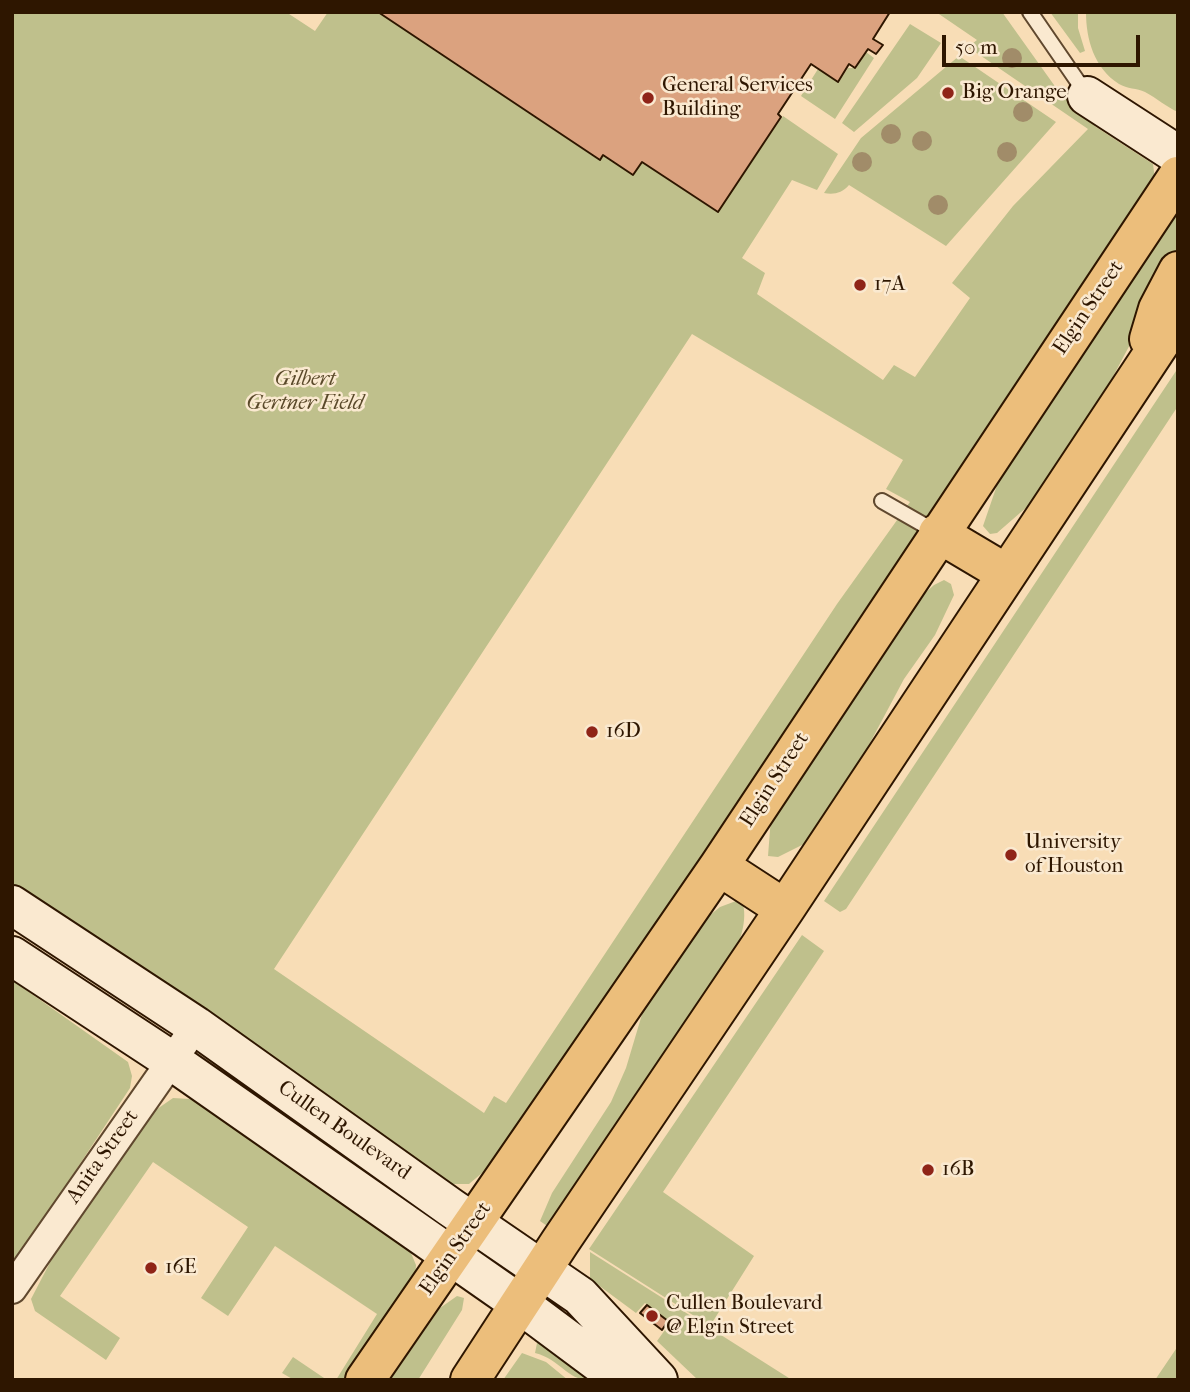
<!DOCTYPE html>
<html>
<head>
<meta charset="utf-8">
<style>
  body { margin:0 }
  #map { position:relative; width:1190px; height:1392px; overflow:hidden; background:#f8ddb6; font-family:"IM FELL French Canon",serif }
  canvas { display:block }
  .frame { position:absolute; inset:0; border:14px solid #2e1600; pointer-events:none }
  .scale { position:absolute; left:942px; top:35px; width:198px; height:32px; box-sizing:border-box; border:4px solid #2e1600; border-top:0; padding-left:9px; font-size:21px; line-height:24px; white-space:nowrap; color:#2e1600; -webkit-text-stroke:5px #fae9d0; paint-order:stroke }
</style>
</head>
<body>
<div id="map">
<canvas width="1190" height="1392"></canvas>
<div class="frame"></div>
<div class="scale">50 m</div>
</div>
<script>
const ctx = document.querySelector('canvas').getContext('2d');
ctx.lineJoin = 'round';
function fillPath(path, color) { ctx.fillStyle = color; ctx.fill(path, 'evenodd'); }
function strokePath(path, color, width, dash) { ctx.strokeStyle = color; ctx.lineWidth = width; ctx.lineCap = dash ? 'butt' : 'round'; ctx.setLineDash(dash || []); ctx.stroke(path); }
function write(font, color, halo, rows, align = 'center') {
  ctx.font = font + ' "IM FELL French Canon",serif'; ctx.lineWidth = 5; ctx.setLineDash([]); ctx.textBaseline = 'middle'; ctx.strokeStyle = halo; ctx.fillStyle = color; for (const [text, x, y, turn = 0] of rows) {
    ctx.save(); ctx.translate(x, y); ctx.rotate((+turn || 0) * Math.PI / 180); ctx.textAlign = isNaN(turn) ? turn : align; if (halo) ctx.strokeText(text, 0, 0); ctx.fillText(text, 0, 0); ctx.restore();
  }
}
fillPath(new Path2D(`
  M12,12H286L315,31L328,12H378L599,160L603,155L633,175L642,162L717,212L783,116L838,154L817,190L792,180L742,258L765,273L757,294L883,380L894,365L915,377L970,298L952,283L1013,206L1088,129L968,47L977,40L936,12H1002L1059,92L1096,127L1153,164L1155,180L692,875L488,1168L469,1184H451L434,1176L12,887ZM692,334L903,460L886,489L910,502L837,604L506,1103L494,1096L484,1113L274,969Z
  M1050,12H1078V28L1085,51L1080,53Z
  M1086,12H1178V112C1166,107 1157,98 1145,92C1137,88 1127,89 1119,84C1094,68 1086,39 1086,12Z
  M910,24L941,43L917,78L854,132L842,123Z
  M866,52L874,58L835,119L801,96L818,69L839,82L848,68H856Z
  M959,56L1056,122L946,246L849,185C842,193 834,195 824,193L861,138Z
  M1178,215V254L1082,435L1057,475L1028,506L997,533L990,534L983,526L1006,459L1163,226Z
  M1178,368V406L846,909L840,912L824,901Z
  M944,580L951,584L954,595L935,635L904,679L847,786L806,843L778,857L768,856L771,817L913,604L934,585Z
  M736,901L743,904C748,925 737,947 730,966L550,1228L540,1221L552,1193L611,1102L626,1068L646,1001L705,919L720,907Z
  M802,935L824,951L663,1192L754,1256L710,1326L589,1249Z
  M12,980L128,1062L132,1076L130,1088L12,1267Z
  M173,1098L190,1099L235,1127L411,1253L416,1265L415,1281L356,1380H336L377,1314L275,1246L228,1316L201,1298L248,1227L153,1162L60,1296L120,1338L106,1360L35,1311L31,1299L56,1251L150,1114Z
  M590,1252L792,1380H698L657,1341L670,1323L645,1303L636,1313L590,1279Z
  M457,1296L464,1298L462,1310L418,1380H390L440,1308Z
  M537,1343L547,1345L589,1380C567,1380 560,1359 535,1353Z
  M1178,1346V1376L1175,1380H1155Z
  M522,1353L546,1362L568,1380H503Z
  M293,1357L327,1380H294L282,1373Z`), '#bfc08c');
const building = new Path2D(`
  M378,12H890L873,39L883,45L876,54L868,49L855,68L849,64L838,82L811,64L778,114L781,117L718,212L642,162L633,175L603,155L600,160Z
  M647,1305L668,1321L662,1330L640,1313Z`);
fillPath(building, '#dba27f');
strokePath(building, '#2e1600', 2);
const lane = new Path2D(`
  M1030,12L1087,95
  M882,501L938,533`);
const street = new Path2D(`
  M12,1289L196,1026`);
const secondary = new Path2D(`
  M1087,96L1178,155
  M12,905L196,1026L450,1207L580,1296L658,1380
  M12,956L172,1061L520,1304L622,1380`);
const primary = new Path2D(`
  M1149,339L1158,309L1178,271
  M938,533L1007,574
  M719,866L785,909
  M365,1380L719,866L1178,176
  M470,1380L560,1242L785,909L1178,316`);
strokePath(lane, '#60482e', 18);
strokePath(street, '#60482e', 32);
strokePath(secondary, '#2e1600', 42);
strokePath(primary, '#2e1600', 42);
strokePath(lane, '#fae9d0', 14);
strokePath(street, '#fae9d0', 28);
strokePath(secondary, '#fae9d0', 38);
strokePath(primary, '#ecbe7b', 38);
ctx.fillStyle = '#a18c69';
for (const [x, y] of [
  [1012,58],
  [1023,112],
  [891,134],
  [922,141],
  [1007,152],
  [862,162],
  [938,205]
]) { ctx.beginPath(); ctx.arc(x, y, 10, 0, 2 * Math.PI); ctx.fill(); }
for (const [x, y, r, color] of [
  [948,93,7,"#8f2418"],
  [648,98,7,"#8f2418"],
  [860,285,7,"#8f2418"],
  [592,732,7,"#8f2418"],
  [1011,855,7,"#8f2418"],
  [928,1170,7,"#8f2418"],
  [151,1268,7,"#8f2418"],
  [652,1316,7,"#8f2418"]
]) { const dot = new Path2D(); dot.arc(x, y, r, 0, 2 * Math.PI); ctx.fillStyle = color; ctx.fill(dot); strokePath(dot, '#fae9d0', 2.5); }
write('21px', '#2e1600', '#fae9d0', [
  ["General Services",662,86],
  ["Building",662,110],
  ["Big Orange",962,93],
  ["17A",874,285],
  ["16D",606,732],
  ["University",1025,843],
  ["of Houston",1025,867],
  ["16B",942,1170],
  ["16E",165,1268],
  ["Cullen Boulevard",666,1304],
  ["@ Elgin Street",666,1328]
], 'left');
write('21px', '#2e1600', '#fae9d0', [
  ["Elgin Street",1089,308,-56],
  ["Elgin Street",775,780,-57],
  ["Cullen Boulevard",344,1131,35],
  ["Anita Street",103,1157,-55],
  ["Elgin Street",456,1249,-55]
]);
write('italic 21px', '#5a492a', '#fae9d0', [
  ["Gilbert",305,380],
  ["Gertner Field",305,404]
]);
</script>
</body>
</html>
